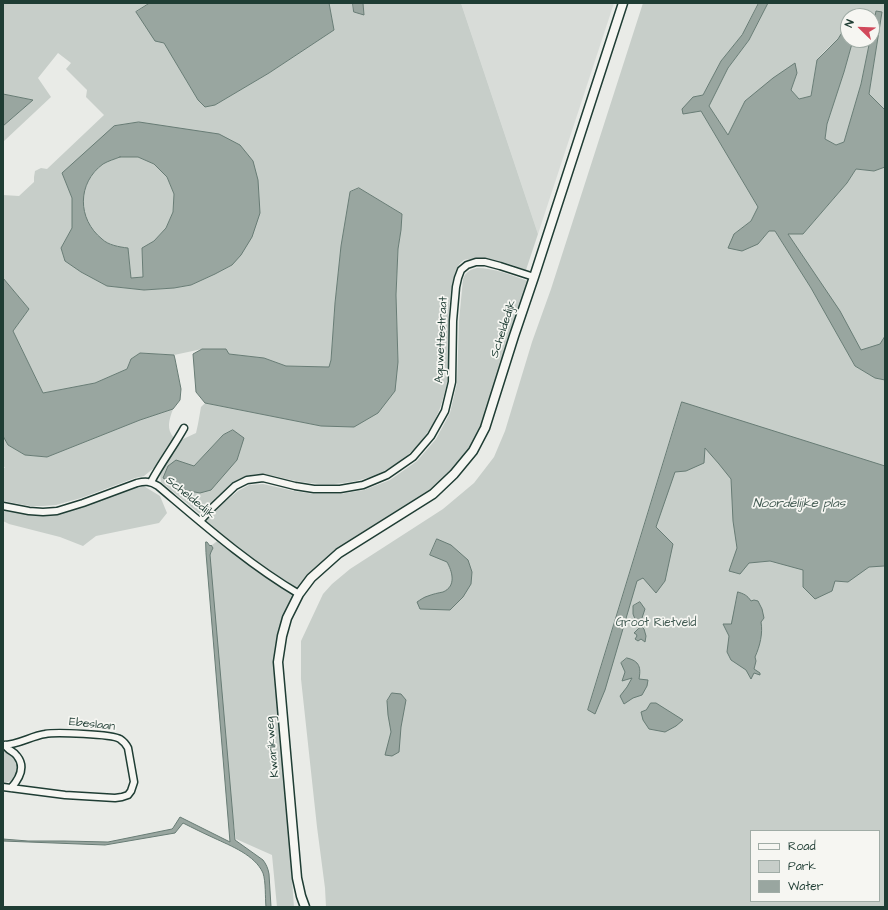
<!DOCTYPE html>
<html>
<head>
<meta charset="utf-8">
<style>
  body { margin:0 }
  #map { position:relative; width:888px; height:910px; overflow:hidden; background:#e9ebe7; font-family:"Architects Daughter",sans-serif }
  canvas { display:block }
  .frame { position:absolute; inset:0; border:4px solid #1f3d34; pointer-events:none }
  .legend { position:absolute; left:750px; top:830px; width:130px; height:72px; box-sizing:border-box; background:#f6f6f2; border:1px solid #a0aca6; margin:0; padding:5px 7px; list-style:none; font-size:12px; color:#1f3d34 }
  .legend li { display:flex; align-items:center; gap:8px; height:20px }
  .legend b { width:20px; border:1px solid #a0aca6 }
  .north { position:absolute; left:840px; top:8px; width:40px; height:40px; box-sizing:border-box; background:#f6f6f2; border:1px solid #a0aca6; border-radius:50%; rotate:293deg; font-size:11px; font-weight:700; line-height:16px; text-align:center; color:#1f3d34 }
  .north::after { content:''; display:block; margin:auto; width:14px; height:18px; background:#d1495b; clip-path:polygon(50% 0,100% 100%,50% 72%,0 100%) }
</style>
</head>
<body>
<div id="map">
<canvas width="888" height="910"></canvas>
<div class="frame"></div>
<ul class="legend">
<li><b style="height:5px;background:#f6f6f2"></b>Road</li>
<li><b style="height:11px;background:#c7cec9"></b>Park</li>
<li><b style="height:11px;background:#99a6a0"></b>Water</li>
</ul>
<div class="north">N</div>
</div>
<script>
const ctx = document.querySelector('canvas').getContext('2d');
ctx.lineJoin = 'round';
function fillPath(path, color) { ctx.fillStyle = color; ctx.fill(path, 'evenodd'); }
function strokePath(path, color, width, dash) { ctx.strokeStyle = color; ctx.lineWidth = width; ctx.lineCap = dash ? 'butt' : 'round'; ctx.setLineDash(dash || []); ctx.stroke(path); }
function write(font, color, halo, rows, align = 'center') {
  ctx.font = font + ' "Architects Daughter",sans-serif'; ctx.lineWidth = 3.5; ctx.setLineDash([]); ctx.textBaseline = 'middle'; ctx.strokeStyle = halo; ctx.fillStyle = color; for (const [text, x, y, turn = 0] of rows) {
    ctx.save(); ctx.translate(x, y); ctx.rotate((+turn || 0) * Math.PI / 180); ctx.textAlign = isNaN(turn) ? turn : align; if (halo) ctx.strokeText(text, 0, 0); ctx.fillText(text, 0, 0); ctx.restore();
  }
}
fillPath(new Path2D(`
  M461,3H614L538,234Z`), '#d8dcd8');
fillPath(new Path2D(`
  M3,3H150L136,12L164,43L198,100L205,107L215,105L269,73L334,30L329,3H353L354,12L364,14L363,3H461L538,234L526,270C508,264 489,255 470,259C468,260 466,259 464,260C442,273 452,359 447,383C443,401 438,418 427,433C397,477 347,491 296,481C280,478 263,471 246,476C230,481 212,503 201,515L161,482L160,473L165,463L181,440L196,433L198,424L201,407L205,403L321,426L398,362L396,295L398,249L401,230L402,214L359,188L350,192L341,246L335,303L331,360L329,367L286,366L264,358L229,354L202,349L174,355L140,353L131,359L127,369L95,383L43,393L13,331L29,309L3,278V195L19,196L34,182V177L35,171L41,168L47,169L104,115L86,97L87,90L66,69L71,63L58,53L38,78L51,97L3,142V126L33,100L3,94ZM139,122L232,265L215,274L191,285L174,288L144,290L107,286L81,272L65,260L61,248L72,228V198L62,173ZM223,435L184,490L194,466Z
  M643,3H759L742,35L721,61L703,95L693,97L758,207L751,221L734,234L758,244L769,231H775L811,288L855,366L875,378L885,380V907H326L325,888L317,827L301,679V641L323,594L332,584L350,569L443,509L474,483L494,457L505,431L532,342L551,289ZM751,831H879V901H751Z
  M768,3H885V110L869,94L882,12H876L872,31V16H860L861,11L853,16H848C848,36 828,45 818,59C816,62 812,90 811,96L798,99L791,90L797,73L745,101L728,135L709,106L728,68L749,40Z
  M853,40H870L861,84L844,142L836,145L825,140L827,124L844,72Z
  M120,157H138L154,164L167,177L174,194L173,212L166,228L154,241L142,249L143,277L131,278L128,248C119,247 108,245 102,239C93,232 86,222 83,211C80,194 89,174 103,164C108,161 115,159 120,157Z
  M885,167V336L880,344L861,351L839,311L788,234H803L847,183L856,169L874,171Z
  M477,268C494,268 511,275 528,281C519,307 510,333 502,359C495,381 490,404 482,425C475,442 464,458 452,471C437,488 418,499 399,511C354,539 302,564 283,617C278,631 276,647 274,662L290,853L294,907H277L272,855L236,839L219,714L208,548L224,536L205,520L216,509L238,491L249,485L263,484L294,491L314,494H340L364,490L390,480L417,461L436,439L450,413L457,383L459,321L463,279C466,272 469,270 477,268Z
  M173,409C169,420 166,429 174,438L154,468L144,476L135,478L81,498L56,505L43,506H30L3,501V468H5L3,465V436L8,445L25,455L47,457L140,420Z
  M142,485L160,496L167,513L159,523L96,536L83,546L60,537L9,524L3,521V509L54,514L77,508L105,497Z
  M3,751C7,753 11,754 14,758C24,767 16,783 3,783Z`), '#c7cec9');
const water = new Path2D(`
  M150,3H329L334,30L269,73L215,105L205,107L198,100L164,43L155,41L136,12Z
  M353,3H363L364,15L354,12Z
  M759,3H768L749,40L728,68L709,106L728,135L745,101L773,78L795,63L797,73L791,90L799,99L811,96L817,60L838,39L848,23V40H853L844,72L827,124L825,139L836,145L844,142L861,84L870,40H872V31L876,11L882,12L869,94L885,110V167L874,171L856,169L847,183L803,234H788L840,311L861,350L880,344L885,336V380L875,378L855,366L811,288L775,231H769L758,244L742,251L728,248L734,234L751,221L758,207L701,111L683,114L682,109L693,97L703,95L721,61L742,35Z
  M3,94L33,100L3,126Z
  M139,122L219,134L240,145L253,161L258,180L260,213L252,237L241,255L232,265L215,274L191,285L174,288L144,290L107,286L81,272L65,261L61,248L72,228V198L62,173L114,126ZM120,157H138L154,164L167,177L174,194L173,212L166,228L154,241L142,248L143,277L131,278L128,248C119,247 108,245 102,239C77,219 77,183 103,164C108,161 115,159 120,157Z
  M359,188L402,214L401,230L398,249L396,295L398,362L395,391L378,413L354,427L321,426L205,403L196,392L193,354L202,349H226L229,354L264,358L286,366L329,367L331,360L335,303L341,246L350,192Z
  M3,278L29,309L13,331L43,393L95,383L127,369L131,359L140,353L174,355L175,359L181,389L180,400L173,409L140,420L47,457L25,455L8,445L3,436Z
  M682,402L885,466V567L884,566L869,567L848,582L835,581L832,591L815,599L803,587V570L770,561L749,563L740,574L729,571L737,548L733,521L731,479L719,464L705,448L704,463L686,471L675,472L656,527L673,544L665,581L656,593L643,578L637,581L605,690L595,714L588,710Z
  M233,430L244,438L237,460L211,490L200,493L184,490L163,478L168,466L176,460L194,466L223,435Z
  M437,539L451,545L468,560L472,572L471,584L463,597L450,610L420,609L417,602C420,600 424,597 428,596C433,594 438,593 443,592C457,586 452,571 447,562L430,555Z
  M206,542H207L210,546L211,545L213,548L211,552L210,555L235,840L263,860C266,864 268,868 269,874L271,907H266C265,897 266,882 263,873C255,855 231,846 214,838C203,833 193,828 183,823L175,833L105,845L3,841V839L28,841H64L108,842L172,829L173,828L180,817L230,842L206,553Z
  M738,592C744,594 747,595 751,601L754,600L758,601L762,609L764,618L761,622C763,633 760,646 755,657L756,661L754,669L760,673V675L754,673L751,679L746,670L731,660L727,652L729,636L723,624H731Z
  M640,602L645,609L641,621L637,624L633,614V606Z
  M642,627L644,629L646,636L645,642L641,639L638,641L635,639L637,636L636,634L634,633L638,629Z
  M627,658C640,661 641,668 639,679L648,680L647,686L642,695L633,698L624,704L620,696L627,687L632,678L622,681L625,672L621,663Z
  M392,693L401,694L406,700L401,727L399,752L392,756L385,755L391,732L388,715L387,701Z
  M651,703H656L683,720L676,726L665,732L649,729L643,720L641,712L646,710Z`);
fillPath(water, '#99a6a0');
strokePath(water, '#687c75', 1);
const minor = new Path2D(`
  M151,482C161,463 174,446 184,428
  M3,506L29,511L43,512L57,511L83,503L137,483C145,481 150,481 158,486C203,524 248,564 299,594
  M200,521L213,507L235,486L247,480L263,478L295,486L314,489H340L363,485L387,475L413,457L431,436L445,411L452,382L453,321L456,287L458,278L461,270L467,265L476,262H485L500,266L534,277
  M3,745C18,745 31,736 45,734C55,732 112,734 120,739C123,741 126,744 128,748L134,782L131,791L128,795L122,797L115,798L65,795L3,787
  M5,745C8,751 14,751 17,756C26,767 19,779 11,788`);
const tertiary = new Path2D(`
  M305,907L301,896L297,878L278,662L282,636L287,618L299,594L311,578L339,553L433,494L454,474L473,451L485,428L514,336L534,277L623,3`);
strokePath(minor, '#1f3d34', 9);
strokePath(tertiary, '#1f3d34', 11);
strokePath(minor, '#f6f6f2', 6);
strokePath(tertiary, '#f6f6f2', 8);
write('12px', '#1f3d34', '#f6f6f2', [
  ["Scheldedijk",504,329,-72],
  ["Aguwettestraat",442,340,-87],
  ["Scheldedijk",190,498,39],
  ["Ebeslaan",92,725,6],
  ["Kwarikweg",273,747,-95]
]);
write('12px', '#415a52', '#f6f6f2', [
  ["Groot Rietveld",656,623]
]);
write('italic 13px', '#445c54', '#f6f6f2', [
  ["Noordelijke plas",799,504]
]);
</script>
</body>
</html>
